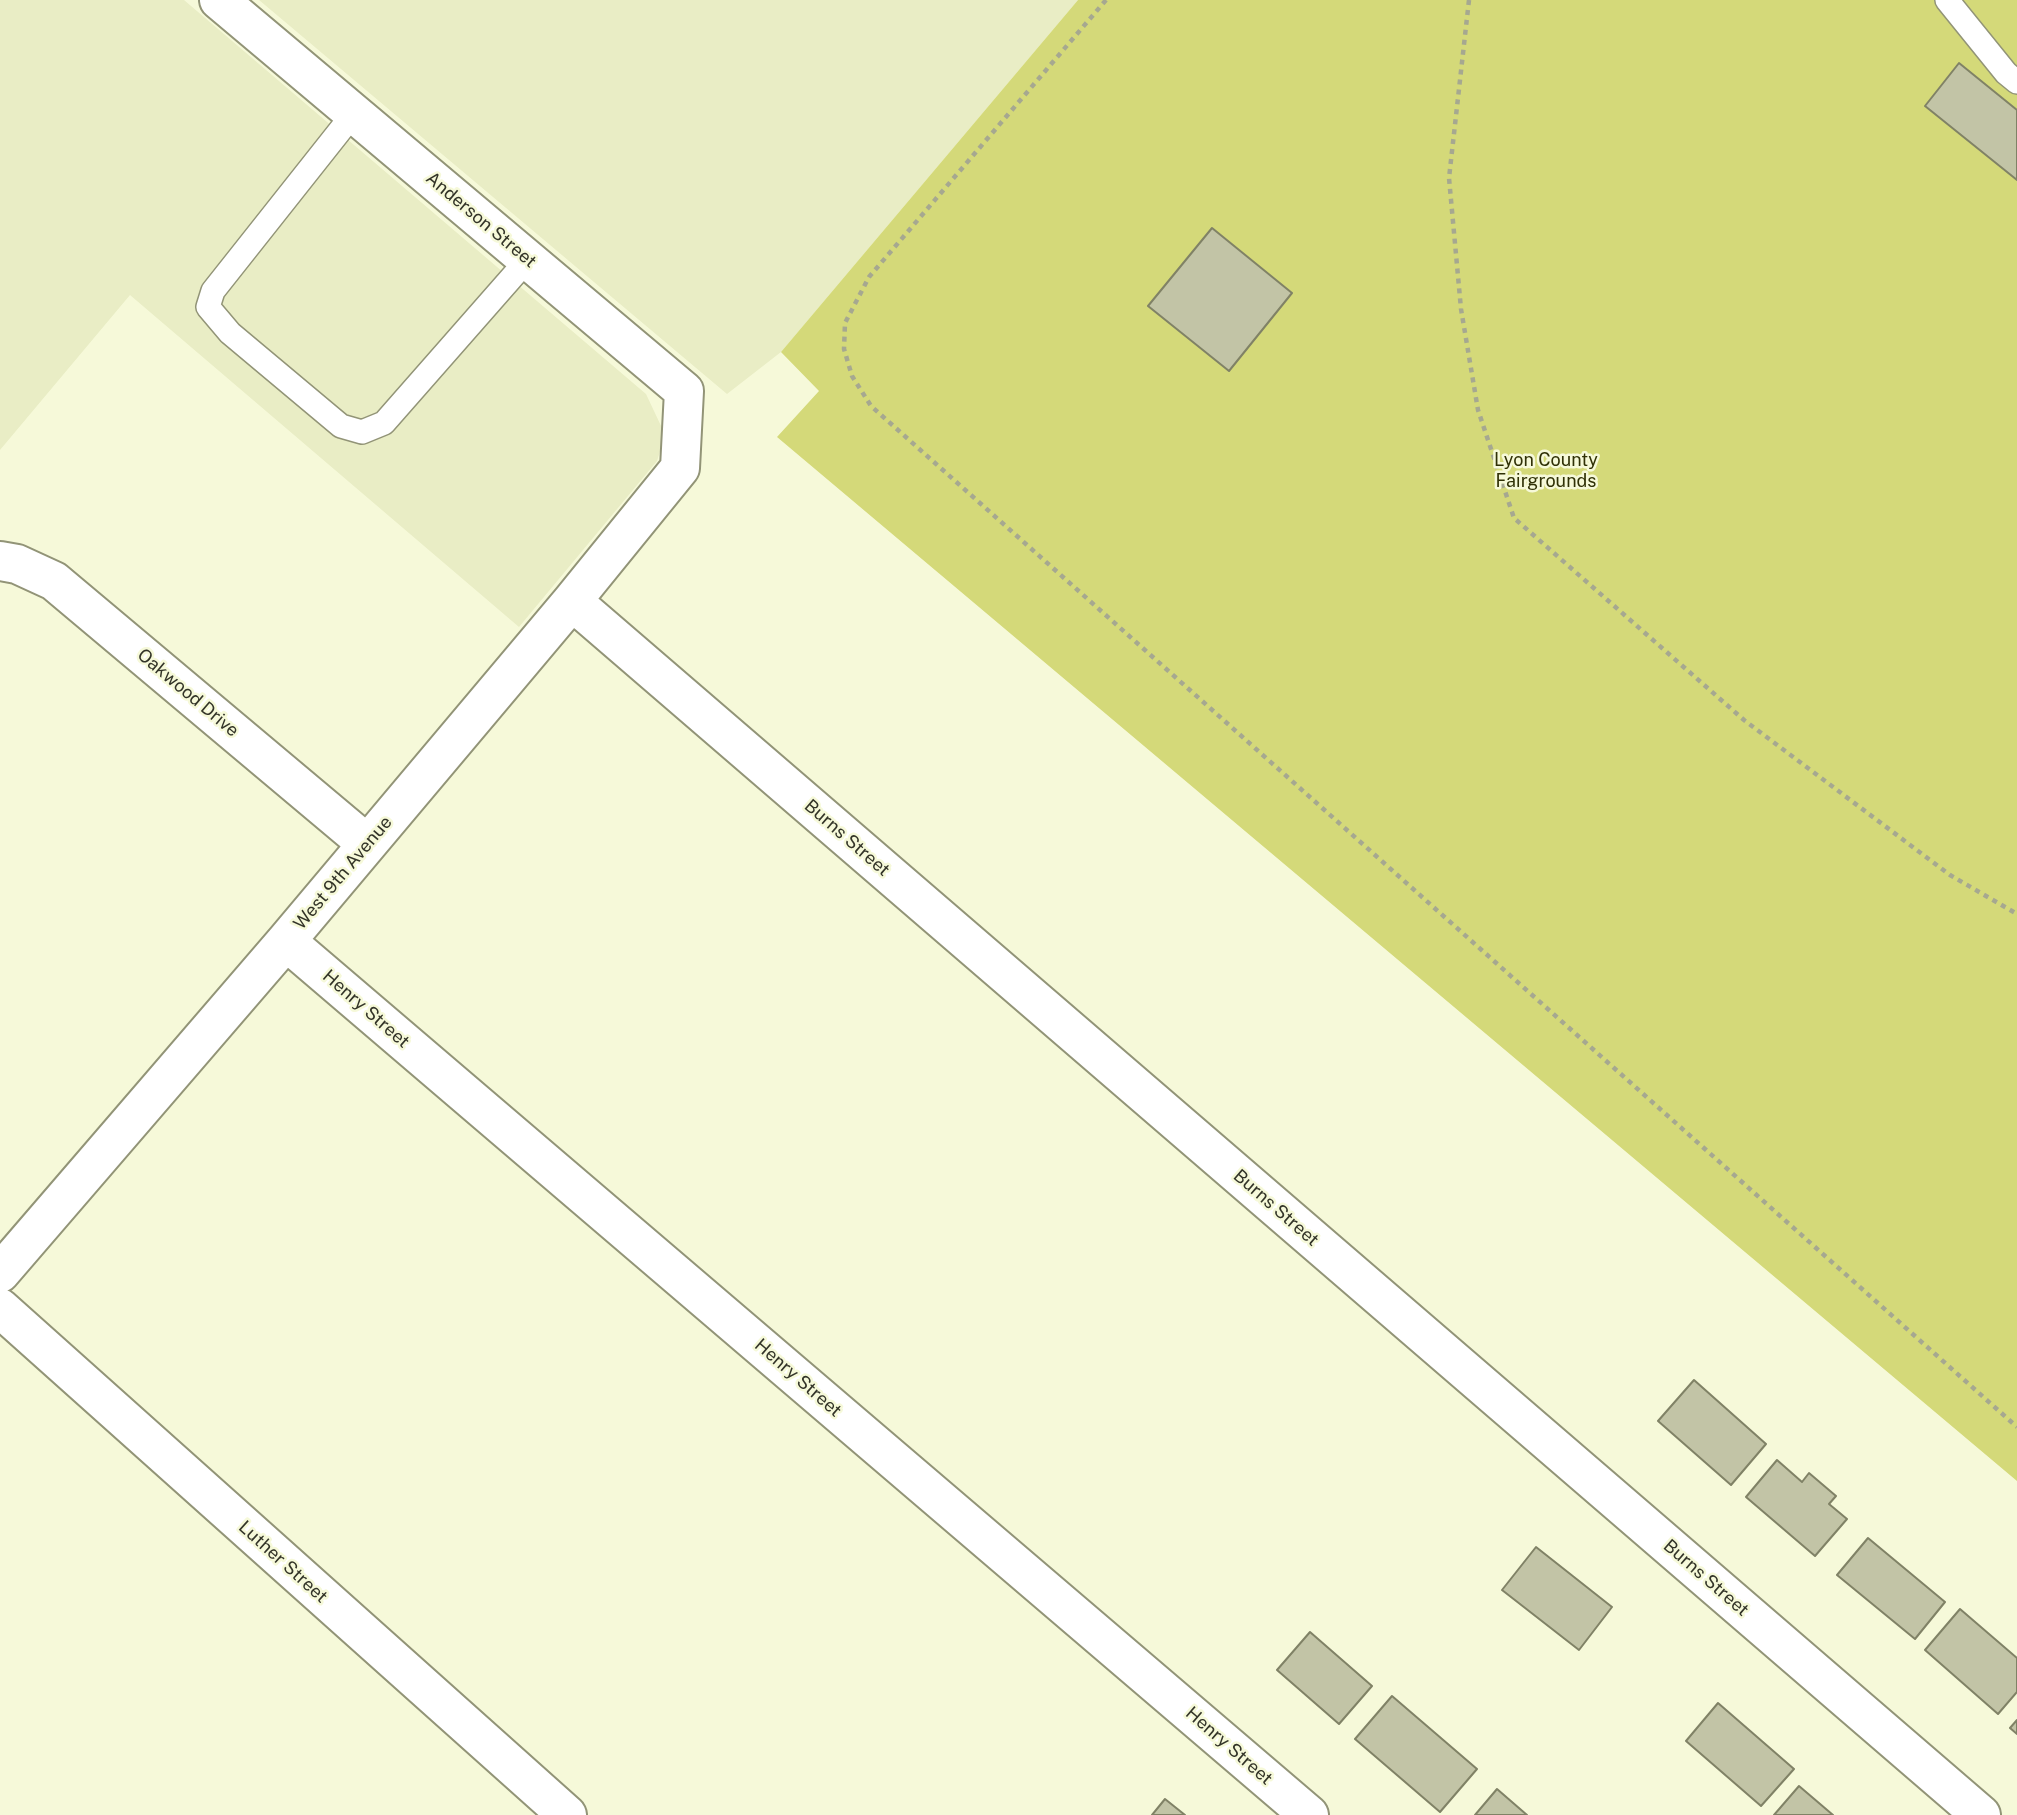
<!DOCTYPE html>
<html>
<head>
<meta charset="utf-8">
<style>
  body { margin:0 }
  canvas { display:block; background:#f6f9d9 }
</style>
</head>
<body>
<canvas width="2017" height="1815"></canvas>
<script>
const ctx = document.querySelector('canvas').getContext('2d');
ctx.lineJoin = 'round';
function fillPath(path, color) { ctx.fillStyle = color; ctx.fill(path, 'evenodd'); }
function strokePath(path, color, width, dash) { ctx.strokeStyle = color; ctx.lineWidth = width; ctx.lineCap = dash ? 'butt' : 'round'; ctx.setLineDash(dash || []); ctx.stroke(path); }
function write(font, color, halo, rows, align = 'center') {
  ctx.font = font + ' "Public Sans",sans-serif'; ctx.lineWidth = 5; ctx.setLineDash([]); ctx.textBaseline = 'middle'; ctx.strokeStyle = halo; ctx.fillStyle = color; for (const [text, x, y, turn = 0] of rows) {
    ctx.save(); ctx.translate(x, y); ctx.rotate((+turn || 0) * Math.PI / 180); ctx.textAlign = isNaN(turn) ? turn : align; if (halo) ctx.strokeText(text, 0, 0); ctx.fillText(text, 0, 0); ctx.restore();
  }
}
fillPath(new Path2D(`
  M0,0H184L646,394L662,428L663,442L657,461L519,627L130,295L0,450Z
  M259,0H1078L781,352L727,394Z`), '#e9edc5');
fillPath(new Path2D(`
  M1078,0H2017V1481L777,437L819,391L781,352Z`), '#d4d979');
const building = new Path2D(`
  M1959,63L2017,110V180L1925,106Z
  M1212,228L1292,293L1229,371L1148,306Z
  M1694,1380L1766,1444L1731,1485L1658,1421Z
  M1777,1460L1802,1482L1809,1473L1836,1496L1829,1504L1847,1519L1815,1556L1746,1497Z
  M1868,1538L1945,1602L1915,1639L1837,1575Z
  M1536,1547L1612,1607L1579,1650L1502,1590Z
  M1960,1609L2017,1658V1692L1998,1714L1925,1650Z
  M1310,1632L1372,1686L1339,1724L1277,1670Z
  M1392,1696L1477,1769L1440,1812L1355,1739Z
  M1718,1703L1794,1769L1761,1806L1686,1741Z
  M2017,1720V1734L2010,1728Z
  M1799,1786L1833,1815H1774Z
  M1497,1789L1527,1815H1475Z
  M1165,1799L1185,1815H1152Z`);
fillPath(building, '#c2c4a6');
strokePath(building, '#808266', 2);
const lane = new Path2D(`
  M1947,0L2006,73L2017,82
  M354,113L213,291L208,307L230,333L341,426L362,432L384,423L528,259`);
const street = new Path2D(`
  M0,561L17,564L54,581L366,843
  M572,601L1981,1815
  M286,941L1309,1815
  M0,1273L286,941L572,601L680,468L684,391L219,0
  M0,1308L567,1815`);
strokePath(lane, '#929477', 26);
strokePath(street, '#929477', 42);
strokePath(new Path2D(`
  M1106,0L869,277L845,323L844,349L852,376L871,406L2017,1427
  M1469,0L1449,178L1461,309L1478,410L1514,518L1744,720L1950,875L2017,914`), '#a6a890', 4.5, [5, 5]);
strokePath(lane, '#fff', 23);
strokePath(street, '#fff', 38);
write('18px', '#333428', '#f6f9d9', [
  ["Anderson Street",481,220,40],
  ["Oakwood Drive",188,693,40],
  ["Burns Street",847,838,41],
  ["West 9th Avenue",343,873,-50],
  ["Henry Street",366,1009,41],
  ["Burns Street",1276,1208,41],
  ["Henry Street",798,1378,41],
  ["Luther Street",283,1562,42],
  ["Burns Street",1706,1578,41],
  ["Henry Street",1229,1746,41]
]);
write('18px', '#303106', '#f6f9d9', [
  ["Lyon County",1546,460],
  ["Fairgrounds",1546,481]
]);
</script>
</body>
</html>
